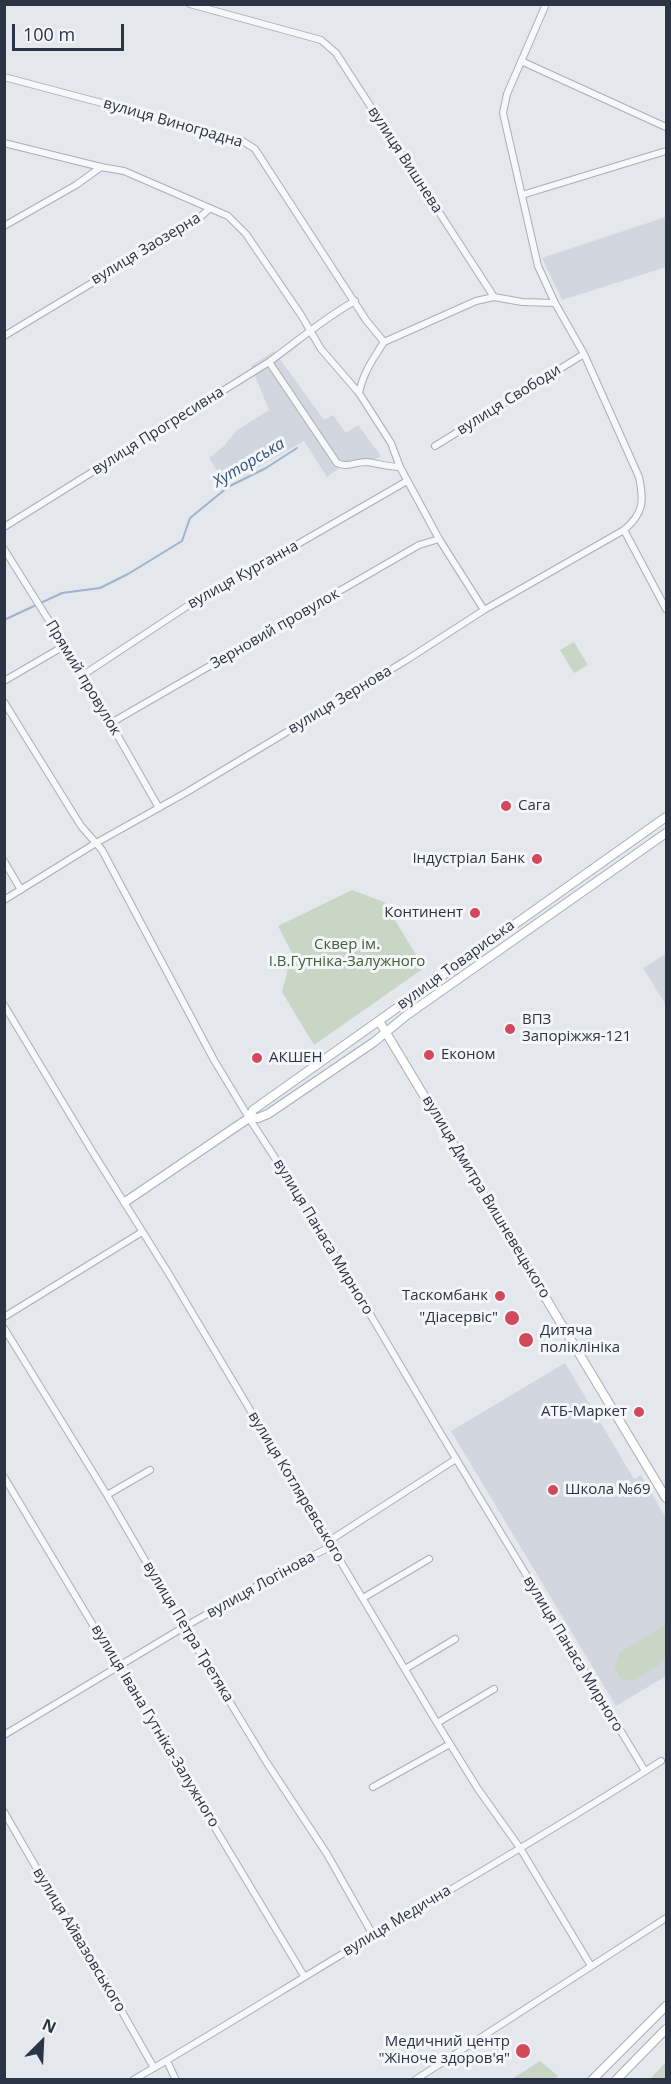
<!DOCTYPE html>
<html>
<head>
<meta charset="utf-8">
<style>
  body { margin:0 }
  #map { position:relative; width:671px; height:2084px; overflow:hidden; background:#e4e7ec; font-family:"Open Sans",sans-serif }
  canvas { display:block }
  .frame { position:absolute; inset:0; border:6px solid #2b3445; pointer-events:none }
  .north { position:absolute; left:12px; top:2012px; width:60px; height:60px; -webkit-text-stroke:4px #f4f6f9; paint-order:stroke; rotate:24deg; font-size:16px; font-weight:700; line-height:24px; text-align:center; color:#2b3445 }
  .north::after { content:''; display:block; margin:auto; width:21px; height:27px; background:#2b3445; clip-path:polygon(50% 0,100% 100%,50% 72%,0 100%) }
  .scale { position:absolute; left:12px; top:24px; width:112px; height:27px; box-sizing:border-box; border:3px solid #2b3445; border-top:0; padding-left:8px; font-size:18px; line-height:21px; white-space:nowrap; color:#2b3445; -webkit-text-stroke:4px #f4f6f9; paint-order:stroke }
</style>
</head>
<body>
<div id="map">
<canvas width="671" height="2084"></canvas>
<div class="frame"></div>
<div class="north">N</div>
<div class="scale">100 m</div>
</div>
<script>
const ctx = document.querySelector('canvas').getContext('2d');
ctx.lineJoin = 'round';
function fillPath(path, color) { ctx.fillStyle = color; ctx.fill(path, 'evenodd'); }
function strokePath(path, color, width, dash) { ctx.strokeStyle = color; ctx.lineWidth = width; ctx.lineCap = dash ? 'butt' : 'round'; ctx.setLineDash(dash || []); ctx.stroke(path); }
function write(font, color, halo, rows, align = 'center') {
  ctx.font = font + ' "Open Sans",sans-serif'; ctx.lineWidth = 6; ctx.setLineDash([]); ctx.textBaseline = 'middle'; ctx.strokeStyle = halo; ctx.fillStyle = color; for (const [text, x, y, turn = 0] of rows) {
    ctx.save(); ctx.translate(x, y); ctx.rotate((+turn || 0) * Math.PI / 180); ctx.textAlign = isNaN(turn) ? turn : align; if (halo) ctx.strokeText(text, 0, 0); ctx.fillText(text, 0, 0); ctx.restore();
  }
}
fillPath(new Path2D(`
  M666,217V267L562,300L542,258Z
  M274,351L324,420L333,415L346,433L358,425L381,456L371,461L347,462L327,477L304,441L226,485L209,458L224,446L237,430L269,410L251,366Z
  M666,954V1005L643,968Z
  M565,1363L634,1479L641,1475L666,1518V1676L616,1706L451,1431Z`), '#d2d6de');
fillPath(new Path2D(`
  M574,642L588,665L574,673L560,650Z
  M352,890L384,902L424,968L314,1045L282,992L292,953L278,926Z
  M666,1624V1660L634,1681L621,1679L614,1668L619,1653Z
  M540,2061L558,2076L554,2079H512Z
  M666,2062V2079H650Z`), '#c9d6c5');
strokePath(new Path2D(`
  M4,620L62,593L100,588L128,574L182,541L190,518L228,487L266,468L297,448`), '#9fb4cc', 2);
const street = new Path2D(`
  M190,4L321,40L336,53L494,297L476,301L384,342
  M546,4L507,94L503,113L538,266L555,303
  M521,61L666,127
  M4,77L241,140L255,149L366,320L384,342
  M4,143L101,167L124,171L228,216L246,234L301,315L321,349L359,393L391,443L400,467
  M522,195L666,151
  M4,226L76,185L101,167
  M4,336L198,219L209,209
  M269,362L337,463C347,468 355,462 366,462C377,463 388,467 400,467L439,539L484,610
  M359,393C363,373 373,359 384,342
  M435,446L584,354
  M4,527L269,362C298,341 324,318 355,301
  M624,530L666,609
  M4,549L83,675L159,808
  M83,675L198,599L291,548L407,481
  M4,681L64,646
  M4,702L81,826L102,850L214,1060L249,1118L303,1201L441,1434L645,1771
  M111,723L419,545L439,539
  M4,861L21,890
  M4,900L96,843L187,792L405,661L484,610L624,530C644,513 644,501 639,477L584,354L555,303L522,302L494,297
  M4,1005L92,1151L169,1274L437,1723L478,1789L520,1848L591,1966
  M4,1317L142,1232
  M4,1328L107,1495L184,1627L267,1763L327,1854L373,1935
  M4,1477L304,1976
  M107,1495L150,1470
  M329,1541L456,1459
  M363,1598L429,1559
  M405,1669L455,1639
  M437,1723L494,1689
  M4,1735L184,1627L296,1564L332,1546
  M373,1787L450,1744
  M4,1812L48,1888L87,1950L154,2068
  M167,2061L176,2080
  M133,2080C211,2035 287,1987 364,1941C463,1882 564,1824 661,1761
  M415,2080L666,1918`);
const secondary = new Path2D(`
  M379,1021L666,1498
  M249,1118H258L268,1114L374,1042L407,1015L666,833
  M125,1202L249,1118L253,1110L666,817
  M592,2080L666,2006
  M616,2080L666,2029`);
strokePath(street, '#a9aeb7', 8);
strokePath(secondary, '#a9aeb7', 10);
strokePath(street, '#f7f8fa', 6);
strokePath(secondary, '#fff', 8);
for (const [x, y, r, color] of [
  [506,806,6,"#d1495b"],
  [537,859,6,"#d1495b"],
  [475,913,6,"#d1495b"],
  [510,1029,6,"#d1495b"],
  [429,1055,6,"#d1495b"],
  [257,1058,6,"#d1495b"],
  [500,1296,6,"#d1495b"],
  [512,1318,8,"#d1495b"],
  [526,1340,8,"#d1495b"],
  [639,1412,6,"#d1495b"],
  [553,1490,6,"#d1495b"],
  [523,2051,8,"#d1495b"]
]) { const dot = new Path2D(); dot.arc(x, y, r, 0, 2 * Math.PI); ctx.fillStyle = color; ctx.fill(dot); strokePath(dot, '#f4f6f9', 2); }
write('15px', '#2b3445', '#f4f6f9', [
  ["вулиця Виноградна",173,123,16],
  ["вулиця Вишнева",405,160,57],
  ["вулиця Заозерна",146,249,-31],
  ["вулиця Свободи",509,400,-32],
  ["вулиця Прогресивна",158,431,-32],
  ["вулиця Курганна",243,575,-29],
  ["Зерновий провулок",275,629,-30],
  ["Прямий провулок",83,678,59],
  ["вулиця Зернова",340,700,-31],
  ["вулиця Товариська",456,965,-36],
  ["вулиця Дмитра Вишневецького",486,1197,59],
  ["вулиця Панаса Мирного",323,1237,59],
  ["вулиця Котляревського",296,1487,59],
  ["вулиця Логінова",261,1585,-29],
  ["вулиця Петра Третяка",188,1632,59],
  ["вулиця Панаса Мирного",573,1654,59],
  ["вулиця Івана Гутніка-Залужного",155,1726,59],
  ["вулиця Медична",397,1921,-31],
  ["вулиця Айвазовського",79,1940,59]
]);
write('15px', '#2b3445', '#f4f6f9', [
  ["Сага",518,806],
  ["Індустріал Банк",525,859,"right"],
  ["Континент",463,913,"right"],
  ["ВПЗ",522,1020],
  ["Запоріжжя-121",522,1037],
  ["Економ",441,1055],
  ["АКШЕН",269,1058],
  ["Таскомбанк",488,1296,"right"],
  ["\"Діасервіс\"",498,1318,"right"],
  ["Дитяча",540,1331],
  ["поліклініка",540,1348],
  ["АТБ-Маркет",627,1412,"right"],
  ["Школа №69",565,1490],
  ["Медичний центр",510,2042,"right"],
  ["\"Жіноче здоров'я\"",510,2059,"right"]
], 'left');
write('15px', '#3f6138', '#f4f6f9', [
  ["Сквер ім.",347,945],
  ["І.В.Гутніка-Залужного",347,962]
]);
write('italic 16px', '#34527a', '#f4f6f9', [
  ["Хуторська",249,463,-31]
]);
</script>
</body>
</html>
